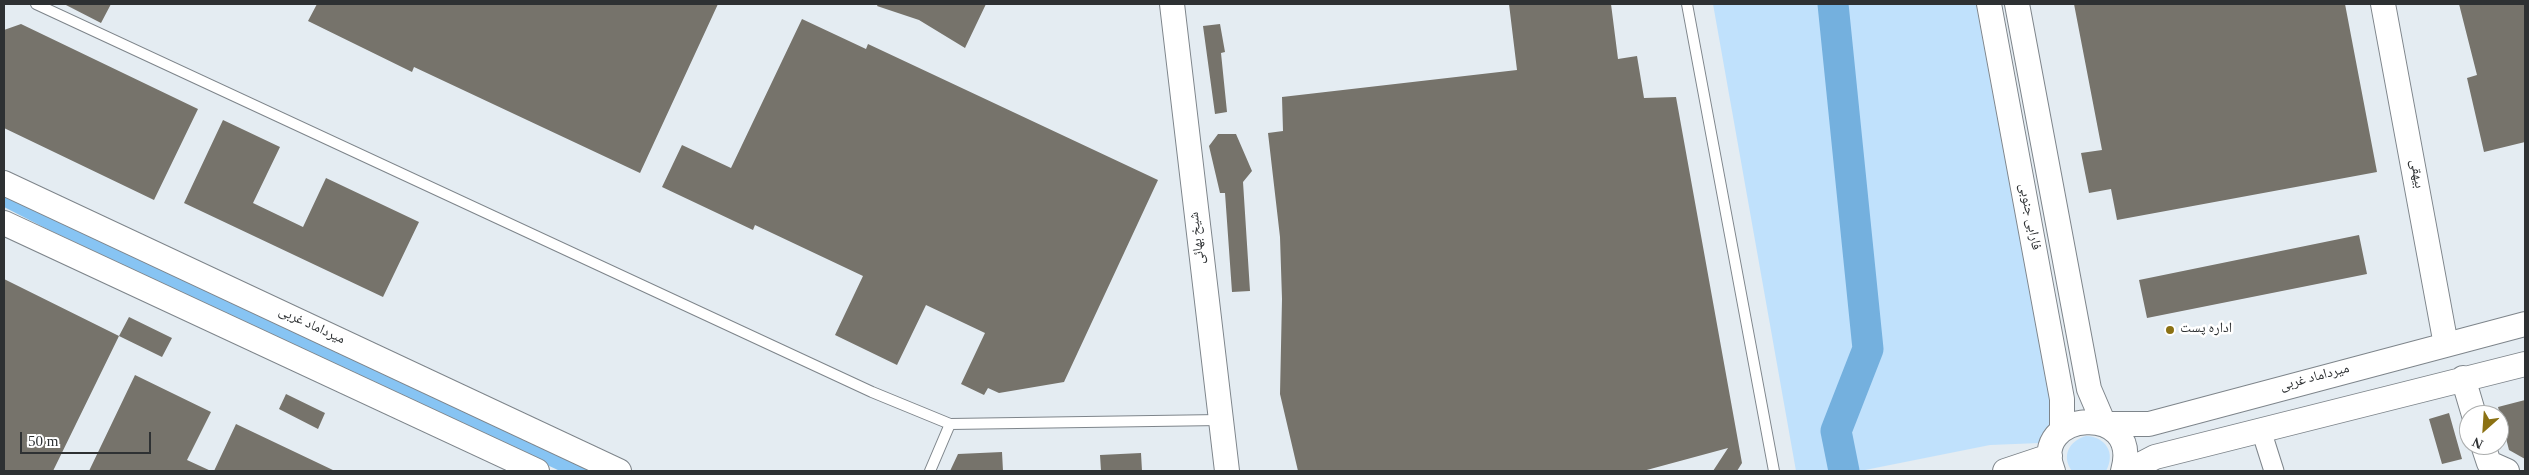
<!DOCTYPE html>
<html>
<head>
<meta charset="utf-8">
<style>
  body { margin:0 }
  #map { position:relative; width:2529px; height:475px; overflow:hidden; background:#e4ecf2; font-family:Georgia,serif }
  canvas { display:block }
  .frame { position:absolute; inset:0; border:5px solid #2e3133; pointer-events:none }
  .north { position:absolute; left:2459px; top:405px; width:50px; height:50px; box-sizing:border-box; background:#fff; border:1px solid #abadad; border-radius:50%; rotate:206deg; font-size:14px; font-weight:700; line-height:20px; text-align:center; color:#2e3133 }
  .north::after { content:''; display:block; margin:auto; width:18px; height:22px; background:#8b7113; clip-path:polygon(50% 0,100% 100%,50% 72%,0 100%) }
  .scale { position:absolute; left:20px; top:432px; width:131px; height:22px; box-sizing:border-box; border:2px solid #2e3133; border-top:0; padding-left:6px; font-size:15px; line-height:18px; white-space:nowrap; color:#2e3133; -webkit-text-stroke:4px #fff; paint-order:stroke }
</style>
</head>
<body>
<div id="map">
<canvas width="2529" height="475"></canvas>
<div class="frame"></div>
<div class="north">N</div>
<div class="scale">50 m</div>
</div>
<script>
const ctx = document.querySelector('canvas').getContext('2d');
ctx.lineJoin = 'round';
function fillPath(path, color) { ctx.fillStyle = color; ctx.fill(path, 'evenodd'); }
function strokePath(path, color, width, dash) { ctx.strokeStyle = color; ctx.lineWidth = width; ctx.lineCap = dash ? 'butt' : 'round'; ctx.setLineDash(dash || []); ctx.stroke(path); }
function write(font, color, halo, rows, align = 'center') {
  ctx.font = font + ' Georgia,"Noto Naskh Arabic",serif'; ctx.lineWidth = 5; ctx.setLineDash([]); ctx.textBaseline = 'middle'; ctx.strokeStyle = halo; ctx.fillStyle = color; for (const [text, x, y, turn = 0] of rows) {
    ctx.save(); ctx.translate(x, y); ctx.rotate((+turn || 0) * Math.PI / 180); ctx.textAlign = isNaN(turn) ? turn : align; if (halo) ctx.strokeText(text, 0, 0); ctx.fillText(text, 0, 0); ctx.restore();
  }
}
fillPath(new Path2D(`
  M1713,4H1976L2053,417L2040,443L1990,445L1860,471H1796Z
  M2086,436C2106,437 2116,453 2106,471H2072C2061,456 2069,441 2086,436Z`), '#c0e1fc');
fillPath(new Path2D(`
  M4,195L593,471H560L49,230L4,207Z`), '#87c4f3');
strokePath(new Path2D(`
  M1833,4L1868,349L1836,431L1844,471`), '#74b0de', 31);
fillPath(new Path2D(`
  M64,4H111L101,23Z
  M317,4H718L640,173L414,67L412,72L308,21Z
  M878,4H986L965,48L919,20L877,6Z
  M1509,4H1611L1618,59L1637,56L1644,98L1676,97L1742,463L1737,471H1713L1728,448L1643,471H1298L1280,394L1282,299L1280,237L1268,133L1283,131L1282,97L1517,70Z
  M2074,4H2345L2377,172L2117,220L2111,189L2089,193L2081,153L2102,150Z
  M2459,4H2525V142L2484,152L2467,78L2477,75Z
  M802,19L866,49L868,44L1158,180L1064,382L999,393L988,388L984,395L961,384L985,333L926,305L897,365L835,335L863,276L755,225L753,230L662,187L682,145L731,168Z
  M21,24L198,109L154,200L4,128V30Z
  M1220,24L1225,52L1221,53L1227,112L1215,114L1203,26Z
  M223,120L280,147L253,203L303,227L326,178L419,222L383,297L184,203Z
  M1218,134H1236L1252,171L1243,182L1250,291L1232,292L1225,193H1220L1209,146Z
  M2359,235L2367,274L2147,318L2139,280Z
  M4,279L119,336L53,471H4Z
  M129,317L172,338L162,357L119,336Z
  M135,375L211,412L187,460L211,471H89Z
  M286,394L325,413L318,429L279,409Z
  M2525,400V459L2509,450L2498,407Z
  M2449,413L2462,459L2442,464L2429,419Z
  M236,424L335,471H214Z
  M1002,452L1003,471H950L958,454Z
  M1141,453L1142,471H1101L1100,455Z`), '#76736b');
const service = new Path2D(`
  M36,4L872,392L950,424L1220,420
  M1687,4L1774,471
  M930,471L950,424`);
const minor = new Path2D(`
  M2261,430L2274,471`);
const tertiary = new Path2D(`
  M1172,4L1227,471
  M1989,4L2062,399V430
  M2017,4L2089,389L2104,424H2149L2525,324
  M2383,4L2446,345
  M4,183L619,471
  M4,223L537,471
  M2463,378L2474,415
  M2483,445L2489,463L2507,471
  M2005,471L2050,456
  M2053,471C2028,411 2143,401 2123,471
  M2128,471L2155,457L2525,364`);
strokePath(service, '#7e858b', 12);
strokePath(minor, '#7e858b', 21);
strokePath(tertiary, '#7e858b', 26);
strokePath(service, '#fff', 10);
strokePath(minor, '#fff', 19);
strokePath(tertiary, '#fff', 24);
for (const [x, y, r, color] of [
  [2170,330,5,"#8b7113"]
]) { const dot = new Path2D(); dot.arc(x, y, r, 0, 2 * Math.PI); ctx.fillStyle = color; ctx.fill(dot); strokePath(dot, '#fff', 2); }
write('14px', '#2e3133', '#fff', [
  ["بیهقی",2415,174,80],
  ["فارابی جنوبی",2028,217,79],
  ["شیخ بهائی",1199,238,-97],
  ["میرداماد غربی",311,327,25],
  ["میرداماد غربی",2315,379,-15]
]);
write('14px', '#2e3133', '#fff', [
  ["اداره پست",2180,330]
], 'left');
</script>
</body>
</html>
